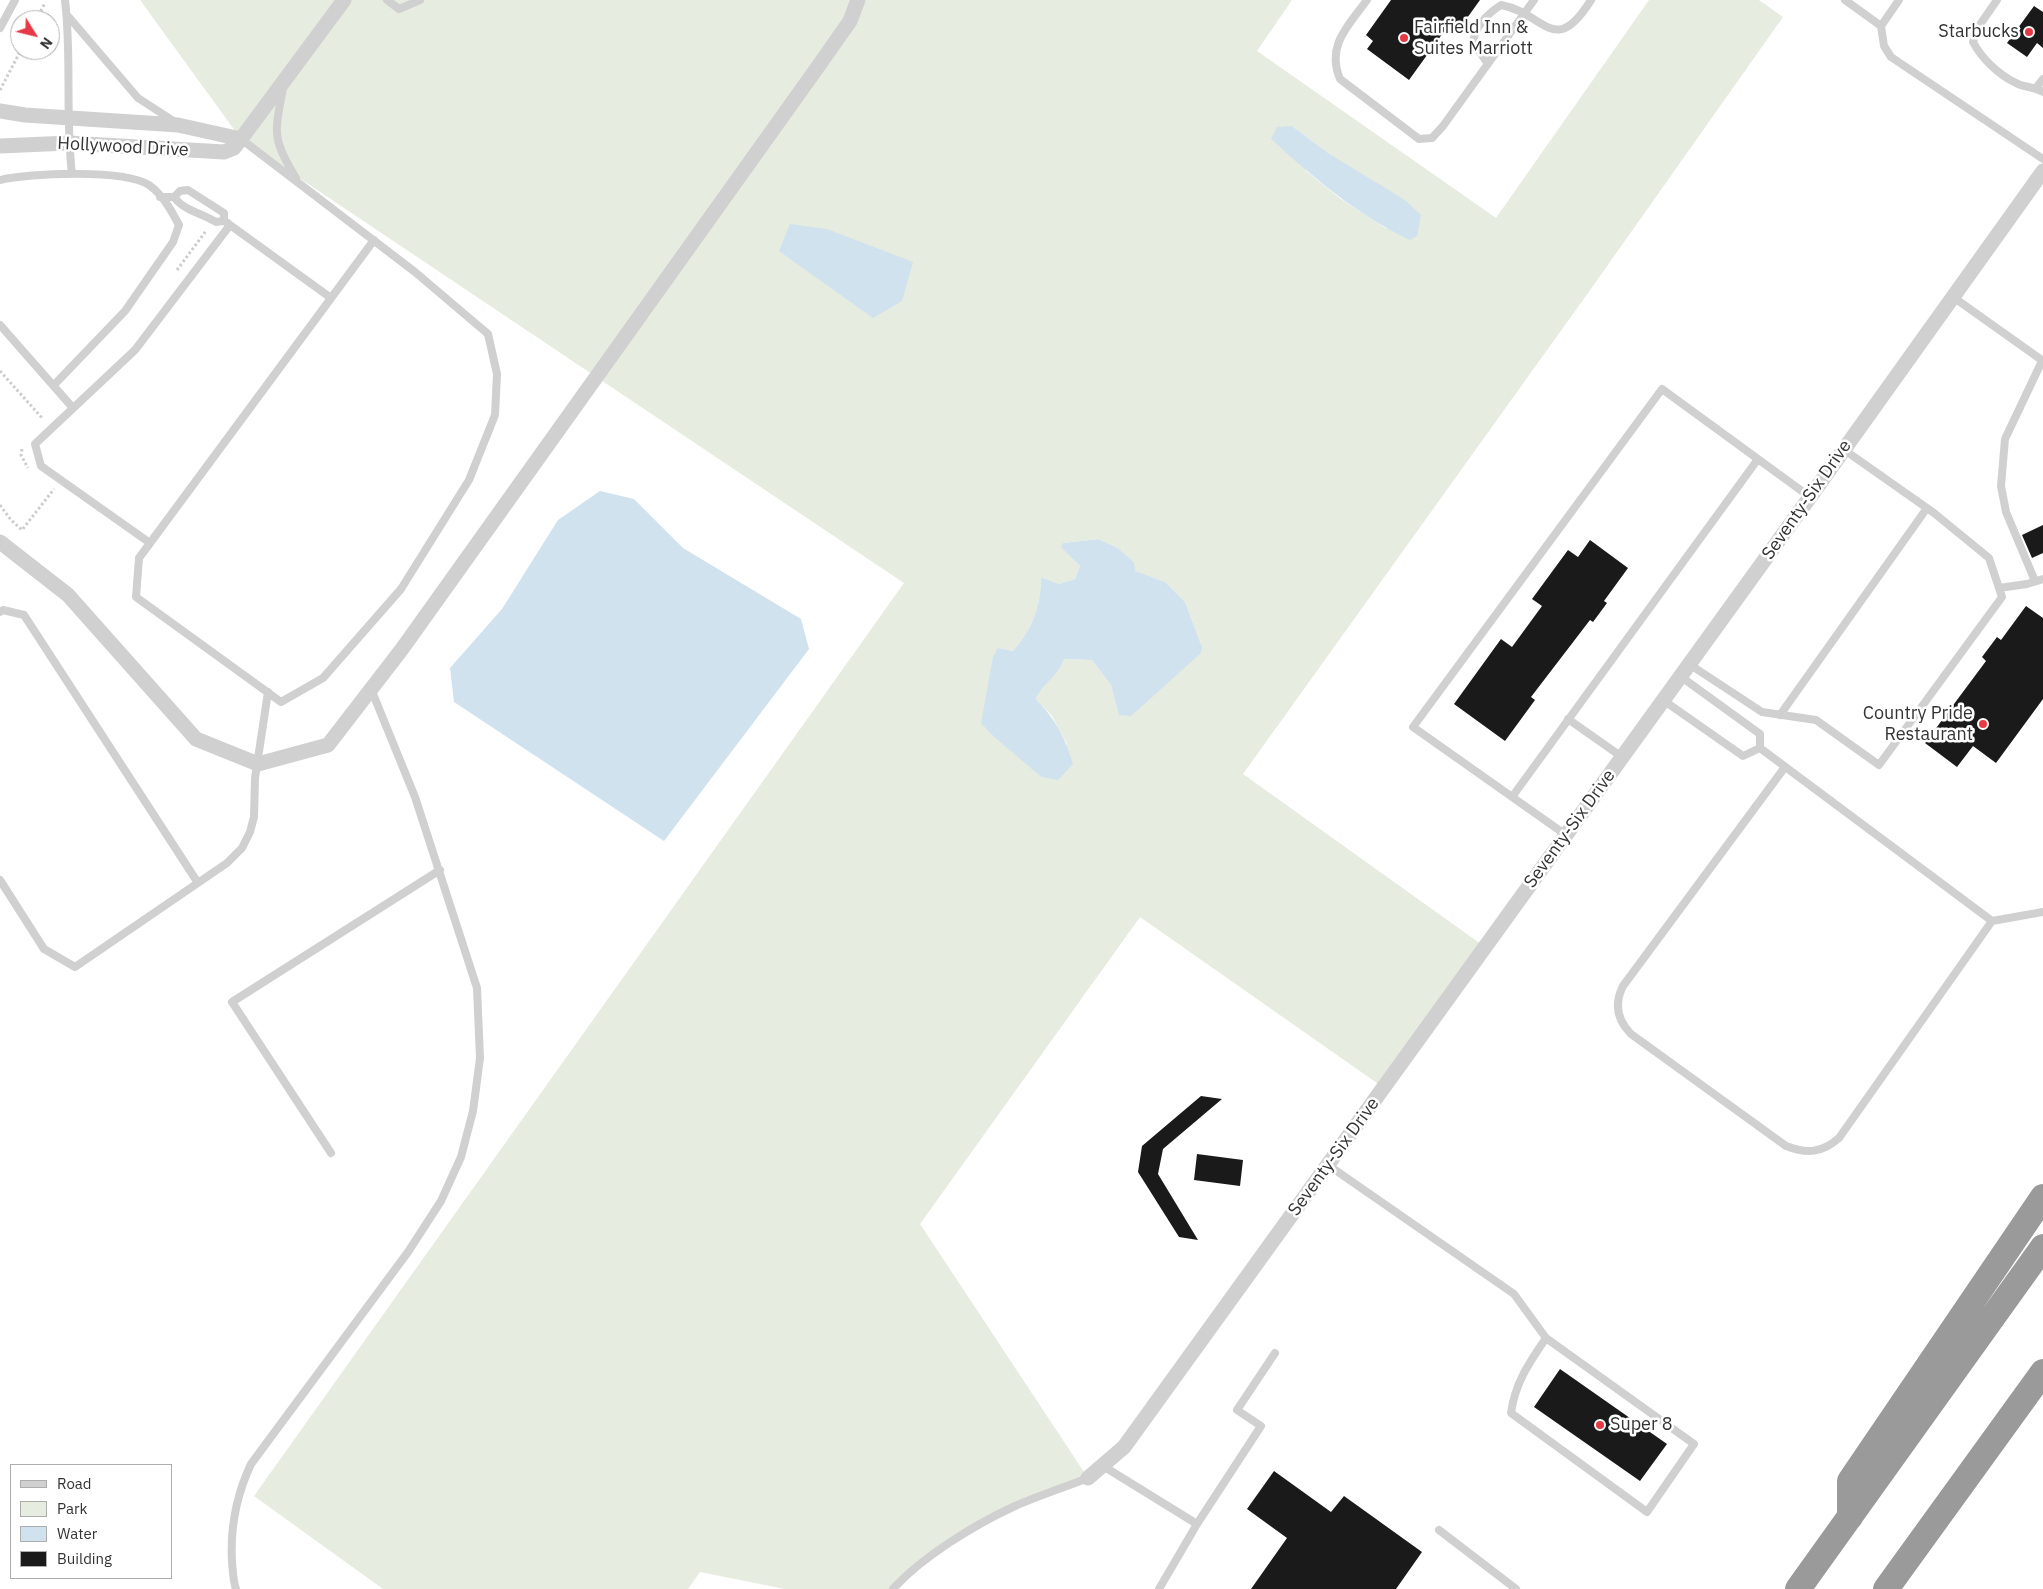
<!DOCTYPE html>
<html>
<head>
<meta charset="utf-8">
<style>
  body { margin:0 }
  #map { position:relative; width:2043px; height:1589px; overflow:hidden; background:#fff; font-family:"IBM Plex Sans",sans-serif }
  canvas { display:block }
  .legend { position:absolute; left:10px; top:1464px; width:162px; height:115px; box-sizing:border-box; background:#fff; border:1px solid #adadad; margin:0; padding:6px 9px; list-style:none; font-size:15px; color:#333 }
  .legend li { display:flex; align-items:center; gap:10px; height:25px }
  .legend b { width:25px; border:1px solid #adadad }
  .north { position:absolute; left:10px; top:10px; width:50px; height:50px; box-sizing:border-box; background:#fff; border:1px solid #adadad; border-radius:50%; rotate:126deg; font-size:14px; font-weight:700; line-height:20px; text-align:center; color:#333 }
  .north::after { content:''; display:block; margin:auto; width:18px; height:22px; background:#e63946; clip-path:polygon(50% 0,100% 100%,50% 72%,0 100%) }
</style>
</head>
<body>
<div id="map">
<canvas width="2043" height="1589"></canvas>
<ul class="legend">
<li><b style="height:6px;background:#d0d0d0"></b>Road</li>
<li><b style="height:14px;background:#e6ecdf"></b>Park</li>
<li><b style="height:14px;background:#cfe2ee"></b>Water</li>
<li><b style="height:14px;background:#1a1a1a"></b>Building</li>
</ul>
<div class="north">N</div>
</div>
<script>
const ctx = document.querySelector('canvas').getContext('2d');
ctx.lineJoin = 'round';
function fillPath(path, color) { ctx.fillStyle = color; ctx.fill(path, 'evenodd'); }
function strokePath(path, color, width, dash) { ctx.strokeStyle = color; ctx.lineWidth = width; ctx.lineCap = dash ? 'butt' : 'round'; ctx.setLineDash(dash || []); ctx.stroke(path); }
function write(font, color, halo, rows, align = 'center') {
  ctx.font = font + ' "IBM Plex Sans",sans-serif'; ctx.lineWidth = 5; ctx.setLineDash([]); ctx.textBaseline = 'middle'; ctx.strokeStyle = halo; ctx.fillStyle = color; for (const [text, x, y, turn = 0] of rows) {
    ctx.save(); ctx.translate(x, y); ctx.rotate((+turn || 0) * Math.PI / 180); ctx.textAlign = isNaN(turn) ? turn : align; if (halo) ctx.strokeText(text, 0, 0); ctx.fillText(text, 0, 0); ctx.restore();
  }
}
fillPath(new Path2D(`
  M140,0H1292L1257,51L1496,218L1649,0H1759L1783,17L1593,286L1243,774L1485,947L1384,1088L1140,917L920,1224L1088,1478L1013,1508L967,1533L893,1589H785L700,1572L688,1589H383L254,1496L904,583L241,139ZM1292,126L1331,155L1387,229L1341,199L1306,171ZM1098,539L1118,548L1134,562V571L1165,582L1185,602L1202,647L1119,715L1111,685L1092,660L1064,659C1058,676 1043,683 1036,699L1052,716L1067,744L1041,777L1019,757L998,648L1013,651C1032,630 1041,606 1041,577L1059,584L1075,579L1080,566L1062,547L1063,543Z`), '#e6ecdf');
fillPath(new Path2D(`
  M1292,126L1331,155L1405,200L1421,215L1417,236L1410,240C1357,215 1314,178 1271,139L1277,127Z
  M790,224L827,229L913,262L902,301L873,318L779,251Z
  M600,491L634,499L683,548L801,619L809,649L664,841L454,702L450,668L502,609L558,520Z
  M1098,539L1118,548L1134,562L1135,571L1165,582L1185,602L1202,647L1201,653L1131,716L1119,715L1111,685L1092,660L1064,659C1058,677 1043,683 1036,699C1056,720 1065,737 1073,764L1058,780L1041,777L991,734L981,723L993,657L998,648L1013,651C1032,630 1041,606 1041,577L1059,584L1075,579L1080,566L1061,547L1063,543Z`), '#cfe2ee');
fillPath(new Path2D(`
  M1391,0H1480L1457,32L1448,26L1409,80L1367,49L1373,41L1366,35Z
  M2034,6L2043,12V48L2037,43L2027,57L2007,43Z
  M2043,525V553L2032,558L2022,535Z
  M1590,540L1628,568L1604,601L1607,603L1593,622L1590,620L1531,697L1535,700L1505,741L1454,704L1501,639L1512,647L1542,606L1532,599L1568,550L1578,557Z
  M2026,606L2043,618V699L1996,763L1973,746L1957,767L1925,743L1986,661L1982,657L1997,637L2001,640Z
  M1201,1096L1222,1099L1163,1149L1158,1174L1198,1240L1179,1237L1138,1172L1142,1146Z
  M1197,1154L1243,1160L1240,1186L1194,1180Z
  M1560,1369L1667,1444L1640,1481L1534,1407Z
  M1274,1471L1331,1512L1344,1496L1422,1552L1396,1589H1251L1287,1538L1247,1509Z`), '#1a1a1a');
strokePath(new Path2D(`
  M36,20L45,3
  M0,90L21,50
  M177,270L206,231
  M0,371L43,419
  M22,449L21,455L28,468
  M0,505L11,520L22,530L54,489`), '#cdcdcd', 3, [2.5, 2.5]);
strokePath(new Path2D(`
  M65,0C72,58 65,116 72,174
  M387,0L399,9L420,0
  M1367,0C1348,26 1326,46 1340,79L1419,139L1432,138L1443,126L1534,0
  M1845,0L1881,26L1884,46L1891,57L2043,159
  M1997,0L1977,29L1973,42C1982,59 1999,75 2016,83C2025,88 2034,86 2043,92
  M67,15L138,98L175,122
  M1881,26L1899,0
  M0,28L15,0
  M1488,64L1473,42C1476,25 1487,14 1501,5C1545,13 1554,59 1591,0
  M283,88C275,132 271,138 296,178
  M2036,88L2043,79
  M241,139L415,272L488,334L497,374L495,415L469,480L401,589L323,678L281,702L136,597L139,558L374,240
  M0,180C30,173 124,169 149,185C163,195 171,210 179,225L173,242L125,311L54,385
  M160,197H174L180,191L188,190L224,213V221
  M174,197C184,211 202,213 216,222L224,221L228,223
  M1953,297L2043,361
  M0,325L73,408
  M150,543L41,466L35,444L135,350L230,225L331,298
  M2035,581L2006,512L2001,486L2005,439L2042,361
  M1999,588L2027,584L2043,579
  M0,612L3,610L24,615L198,883
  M1689,664L1762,712L1816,720L1879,765L2002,597L1989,558L1934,513L1843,449
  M1680,676L1760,734V748
  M1663,700L1743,756L1760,748
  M1780,715L1927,508
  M1568,719L1622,757
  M1760,748L1992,921L1839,1138C1822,1153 1807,1154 1786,1146L1631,1034C1617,1020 1614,1004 1623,986L1785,767
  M1512,797L1758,459
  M1566,835L1413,727L1662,389L1810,497
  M0,880L44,949L75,967L227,863L242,848L250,832L254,817L255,778L268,692
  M1992,921L2043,912
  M331,1153L232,1002L440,870
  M1328,1165L1514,1294L1546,1338L1694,1444L1647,1512L1511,1413C1515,1383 1529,1363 1546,1338
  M1103,1466L1197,1524L1159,1589
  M1197,1524L1261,1426L1237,1410L1275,1353
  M1439,1530L1516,1589
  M236,1589C233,1581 233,1571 232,1562C230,1527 236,1496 251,1464L408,1252L441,1201L461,1157L473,1111L480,1058L477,988L415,797L371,689
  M893,1589C922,1557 974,1525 1013,1507C1037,1496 1063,1488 1088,1478`), '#d0d0d0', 8);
strokePath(new Path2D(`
  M0,111L25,115L178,125L241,139L234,148L224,152L69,143L0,146
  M241,139L344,0
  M0,542L68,595L196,739L258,764L328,745L402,649L817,68L850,21L858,0
  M1088,1478L1124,1447L1810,497L2043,171`), '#d0d0d0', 15);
strokePath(new Path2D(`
  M1850,1517V1481L2043,1197
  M1798,1589L2043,1247
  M1886,1589L2043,1372`), '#9a9a9a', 26);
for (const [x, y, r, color] of [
  [2029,32,5,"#e63946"],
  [1404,38,5,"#e63946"],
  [1983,724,5,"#e63946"],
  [1600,1425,5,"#e63946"]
]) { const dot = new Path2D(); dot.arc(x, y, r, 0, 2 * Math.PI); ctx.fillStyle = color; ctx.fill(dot); strokePath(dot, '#fff', 2); }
write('18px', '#333', '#fff', [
  ["Fairfield Inn &",1414,28],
  ["Suites Marriott",1414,49],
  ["Starbucks",2019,32,"right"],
  ["Country Pride",1973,714,"right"],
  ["Restaurant",1973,735,"right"],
  ["Super 8",1610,1425]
], 'left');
write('18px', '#333', '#fff', [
  ["Hollywood Drive",123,147,3],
  ["Seventy-Six Drive",1807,500,-55],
  ["Seventy-Six Drive",1570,829,-54],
  ["Seventy-Six Drive",1334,1157,-54]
]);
</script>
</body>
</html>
